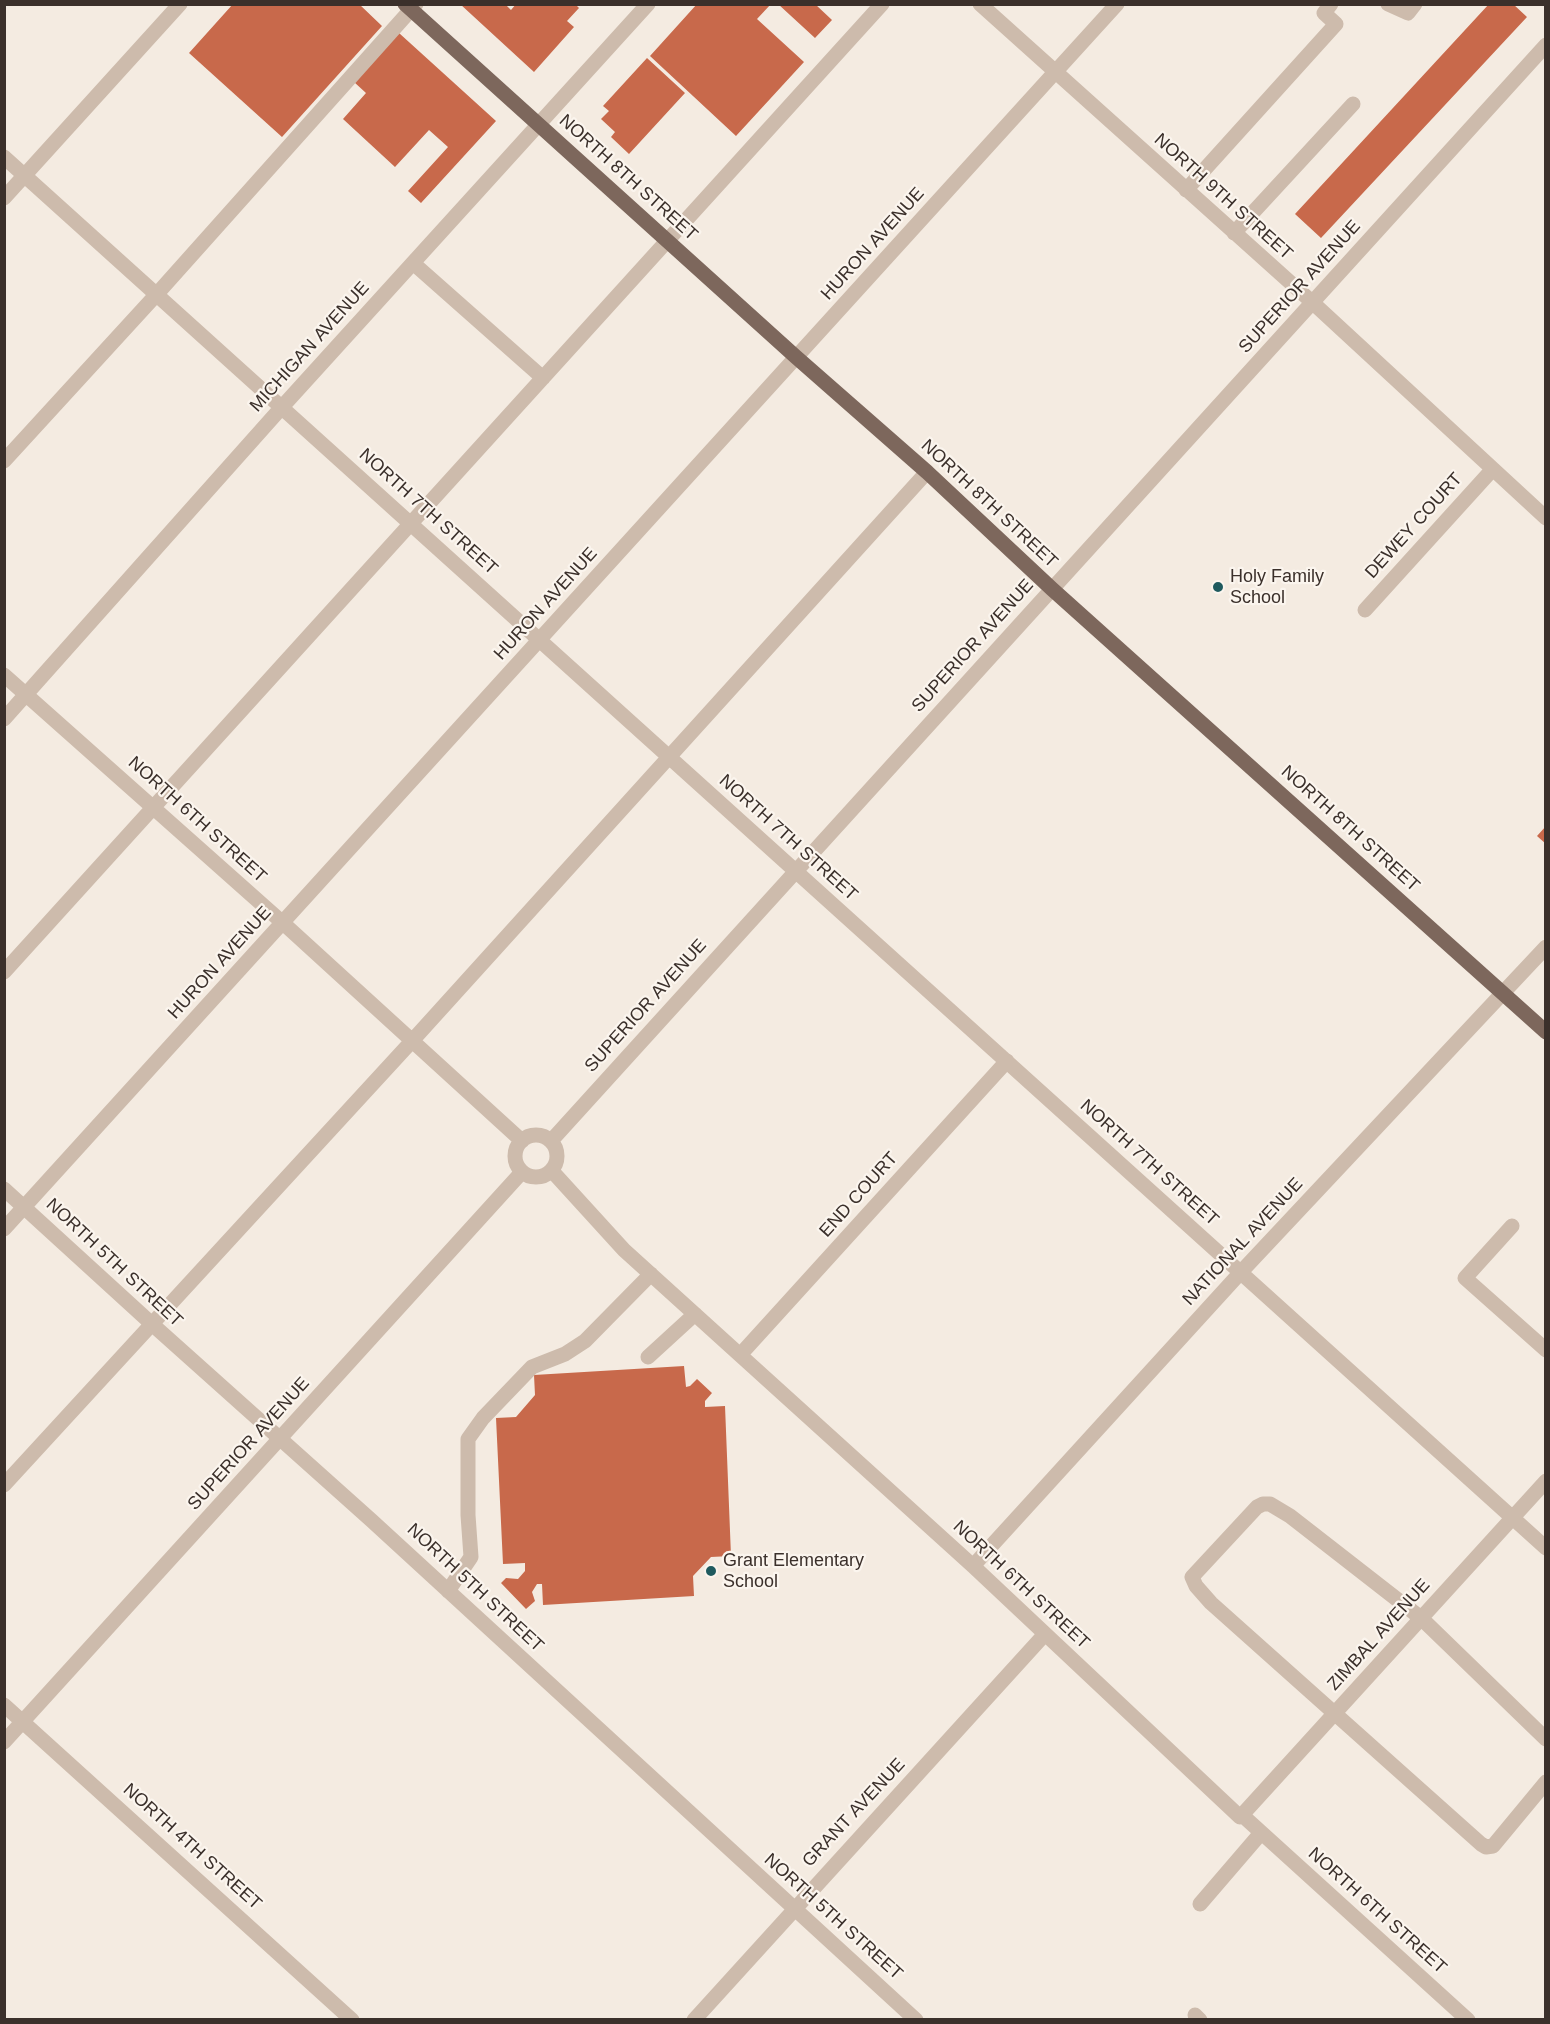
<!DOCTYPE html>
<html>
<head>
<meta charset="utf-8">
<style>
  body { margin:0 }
  #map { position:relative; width:1550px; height:2024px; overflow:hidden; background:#f4ebe1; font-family:Arial,sans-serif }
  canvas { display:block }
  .frame { position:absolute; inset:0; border:6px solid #3b302b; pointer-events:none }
</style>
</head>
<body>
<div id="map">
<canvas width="1550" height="2024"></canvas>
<div class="frame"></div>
</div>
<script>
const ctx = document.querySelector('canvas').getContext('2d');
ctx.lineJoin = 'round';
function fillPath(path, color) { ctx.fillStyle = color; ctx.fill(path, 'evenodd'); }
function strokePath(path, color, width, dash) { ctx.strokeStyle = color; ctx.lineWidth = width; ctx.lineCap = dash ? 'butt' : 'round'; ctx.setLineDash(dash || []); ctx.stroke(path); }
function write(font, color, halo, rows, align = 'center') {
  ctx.font = font + ' Arial,sans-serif'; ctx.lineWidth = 4.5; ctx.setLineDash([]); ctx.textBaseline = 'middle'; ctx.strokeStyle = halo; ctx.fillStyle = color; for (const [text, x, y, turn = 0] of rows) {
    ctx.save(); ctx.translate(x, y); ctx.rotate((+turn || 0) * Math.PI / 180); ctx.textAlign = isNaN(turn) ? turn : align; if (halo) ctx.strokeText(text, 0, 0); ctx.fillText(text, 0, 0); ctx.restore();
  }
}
fillPath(new Path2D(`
  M233,4H359L382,26L282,137L189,53Z
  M460,4H505L511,10L516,4H575L579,8L567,21L574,27L534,72Z
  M697,4H771L757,19L804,62L736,136L650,56Z
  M778,4H815L832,20L815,38Z
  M1489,4H1513L1527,17L1321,238L1295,214Z
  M399,33L496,121L421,203L408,191L448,147L429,130L395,167L343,119L366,93L354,82Z
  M647,58L685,93L629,154L611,137L615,132L601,119L609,111L603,106Z
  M1546,826V844L1537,836Z
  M684,1366L686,1387L690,1386L697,1379L712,1393L705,1401V1407L725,1406L731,1556L711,1557L693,1576L694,1596L543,1605L542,1584H537L532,1592L535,1601L526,1609L501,1583L506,1578L518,1579L525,1571V1563L503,1564L496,1418L516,1417L535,1395L534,1375Z`), '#c8694b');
strokePath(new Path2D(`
  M980,4L1312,302L1546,518
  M1388,4L1408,13L1415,4
  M4,157L1546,1548
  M1186,190L1336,24L1324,13L1331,4
  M4,198L180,4
  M1234,233L1353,104
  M413,263L543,378
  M4,461L156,295L416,4
  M1365,610L1492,470
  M4,675L283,923L522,1141
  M4,719L282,407L648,4
  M4,972L882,4
  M515 1156a21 21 0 1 1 42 0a21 21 0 1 1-42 0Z
  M551,1141L1546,45
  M552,1171L624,1250L973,1566L1240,1817L1242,1815L1468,2020
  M4,1189L153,1325L371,1520L916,2020
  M1512,1226L1465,1278L1546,1350
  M4,1229L1117,4
  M740,1355L1007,1061
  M648,1357L695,1314
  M4,1485L412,1041L927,472
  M973,1566L1241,1272L1546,947
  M448,1591L471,1557L468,1515V1439L483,1418L532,1367L565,1354L585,1341L651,1274
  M4,1705L352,2020
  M1546,1739L1421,1618L1290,1516L1270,1504H1263L1257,1507L1192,1577L1196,1586L1211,1603L1481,1844L1486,1847L1493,1846L1546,1782
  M4,1742L522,1172
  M1242,1815L1546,1481
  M1200,1904L1261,1833
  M1195,2015L1200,2020
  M694,2020L1045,1634`), '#cdbbac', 15);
strokePath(new Path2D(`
  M405,4L796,357L927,472L1052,589L1546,1032`), '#7d675c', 15);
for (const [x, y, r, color] of [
  [1218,587,6,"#1f5a5e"],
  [711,1571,6,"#1f5a5e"]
]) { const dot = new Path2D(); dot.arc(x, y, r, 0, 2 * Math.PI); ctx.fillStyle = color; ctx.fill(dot); strokePath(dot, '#fbf5ee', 2); }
write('18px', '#3b302b', '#fbf5ee', [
  ["NORTH 8TH STREET",628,178,42],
  ["NORTH 9TH STREET",1223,197,42],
  ["HURON AVENUE",873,244,-48],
  ["SUPERIOR AVENUE",1300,287,-48],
  ["MICHIGAN AVENUE",310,347,-48],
  ["NORTH 8TH STREET",989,504,43],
  ["NORTH 7TH STREET",428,512,42],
  ["DEWEY COURT",1414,526,-48],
  ["HURON AVENUE",546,604,-48],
  ["SUPERIOR AVENUE",973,646,-48],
  ["NORTH 6TH STREET",197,820,42],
  ["NORTH 8TH STREET",1350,829,42],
  ["NORTH 7TH STREET",788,838,42],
  ["HURON AVENUE",220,963,-48],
  ["SUPERIOR AVENUE",646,1006,-48],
  ["NORTH 7TH STREET",1149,1163,42],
  ["END COURT",859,1195,-48],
  ["NATIONAL AVENUE",1243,1242,-47],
  ["NORTH 5TH STREET",114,1263,43],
  ["SUPERIOR AVENUE",249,1444,-48],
  ["NORTH 6TH STREET",1021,1585,43],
  ["NORTH 5TH STREET",475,1588,43],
  ["ZIMBAL AVENUE",1379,1635,-48],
  ["GRANT AVENUE",854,1813,-47],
  ["NORTH 4TH STREET",192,1847,42],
  ["NORTH 6TH STREET",1377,1911,42],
  ["NORTH 5TH STREET",833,1917,42]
]);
write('18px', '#3b302b', '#fbf5ee', [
  ["Holy Family",1230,577],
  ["School",1230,598],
  ["Grant Elementary",723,1561],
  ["School",723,1582]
], 'left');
</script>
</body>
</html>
